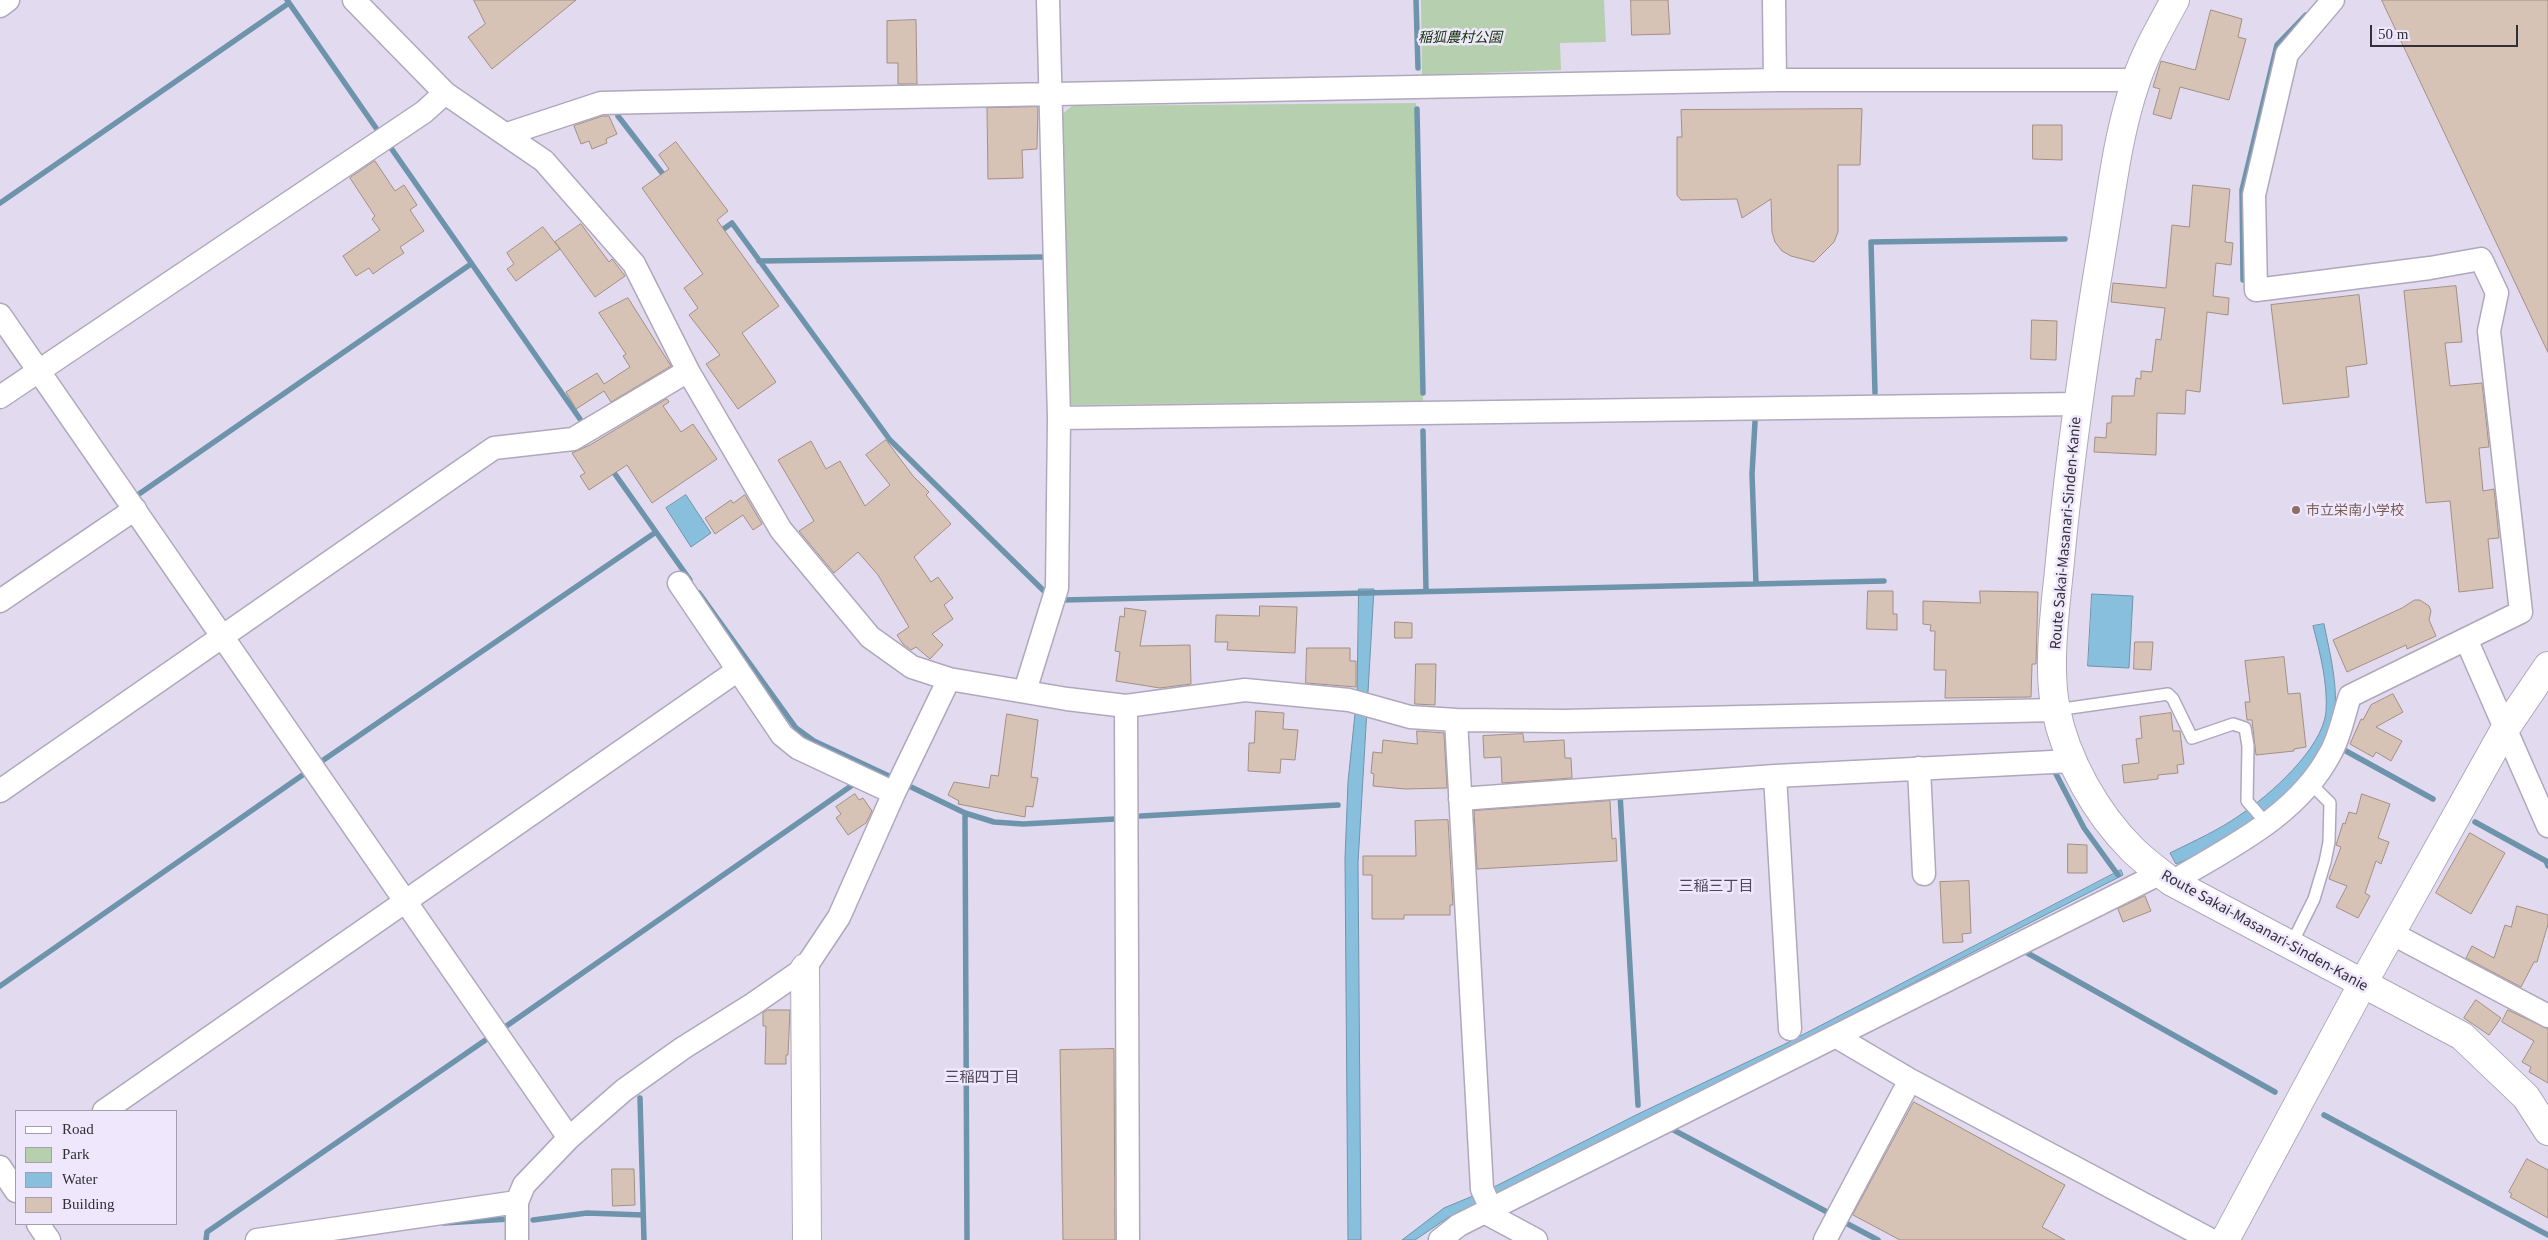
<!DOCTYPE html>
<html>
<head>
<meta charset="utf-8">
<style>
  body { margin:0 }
  #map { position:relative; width:2548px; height:1240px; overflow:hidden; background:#e2dbf0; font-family:Georgia,serif }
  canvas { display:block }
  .legend { position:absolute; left:15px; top:1110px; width:162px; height:115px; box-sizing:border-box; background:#efe8fd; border:1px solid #a39eae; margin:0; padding:6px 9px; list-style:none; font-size:15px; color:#312f37 }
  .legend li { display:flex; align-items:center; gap:10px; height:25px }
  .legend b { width:25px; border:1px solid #a39eae }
  .scale { position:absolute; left:2370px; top:25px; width:148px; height:22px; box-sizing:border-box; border:2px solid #312f37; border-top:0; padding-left:6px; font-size:15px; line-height:18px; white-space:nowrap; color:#312f37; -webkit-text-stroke:4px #efe8fd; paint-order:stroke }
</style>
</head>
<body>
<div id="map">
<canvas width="2548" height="1240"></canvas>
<ul class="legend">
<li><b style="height:6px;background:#fff"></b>Road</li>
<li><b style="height:14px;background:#b6d0af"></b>Park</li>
<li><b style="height:14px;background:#88bfdd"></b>Water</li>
<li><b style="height:14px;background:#d7c2b6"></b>Building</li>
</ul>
<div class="scale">50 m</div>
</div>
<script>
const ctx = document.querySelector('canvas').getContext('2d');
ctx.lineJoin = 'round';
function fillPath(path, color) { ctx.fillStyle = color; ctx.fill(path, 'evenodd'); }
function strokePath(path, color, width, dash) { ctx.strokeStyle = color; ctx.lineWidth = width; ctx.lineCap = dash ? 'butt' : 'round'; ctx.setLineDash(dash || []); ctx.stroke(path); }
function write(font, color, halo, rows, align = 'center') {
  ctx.font = font + ' Georgia,"Noto Sans JP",serif'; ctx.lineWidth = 5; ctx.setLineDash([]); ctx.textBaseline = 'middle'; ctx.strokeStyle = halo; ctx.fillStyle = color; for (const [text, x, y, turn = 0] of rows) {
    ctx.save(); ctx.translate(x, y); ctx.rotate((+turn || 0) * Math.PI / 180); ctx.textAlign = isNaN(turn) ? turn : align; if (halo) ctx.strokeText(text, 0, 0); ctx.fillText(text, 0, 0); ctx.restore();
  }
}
fillPath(new Path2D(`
  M1421,0H1604L1606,42L1560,43L1561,70L1422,75Z
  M1416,103L1423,401L1072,405L1067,400L1062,114L1072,106Z`), '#b6d0af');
const water = new Path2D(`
  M686,495L711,533L691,547L666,508Z
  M1359,589H1374L1358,863L1361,1240H1348L1345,858L1348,782L1357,694Z
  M2092,594L2133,596L2129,668L2088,666Z
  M2324,624C2330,654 2339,688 2334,719C2330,746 2286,800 2263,816C2236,834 2206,852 2176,864L2170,853C2194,841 2219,830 2240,815C2270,795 2322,749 2326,712C2328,683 2320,653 2313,626Z
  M2121,870L2123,875L1655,1116L1449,1217L1415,1240H1402L1444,1208L1492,1188L1638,1114L1783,1045Z`);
fillPath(water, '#88bfdd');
strokePath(water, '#6e94ab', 1);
strokePath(new Path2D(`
  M287,0L376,128
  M1416,0L1418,68
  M1417,109L1423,393
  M618,116L666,178
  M391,148L580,419
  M0,203L289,3
  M718,233L732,223L890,440L1047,594
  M759,261L1042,257
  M2243,280L2242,190L2277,45L2306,15
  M1875,393L1871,242L2065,239
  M1755,422L1752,474L1756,584
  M1423,431L1426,591
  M610,467L690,580
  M139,494L471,264
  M699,593L796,728L814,741L891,777
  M1063,600L1884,581
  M2346,751L2433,799
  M322,761L656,532
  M2055,772L2084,828L2118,875
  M907,785L965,813L994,822L1023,824L1115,819
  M1620,794L1638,1105
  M965,813L967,1240
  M1141,816L1338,805
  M2475,822L2546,861L2548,866
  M2022,950L2275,1092
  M0,986L304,774
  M505,1027L851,786
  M640,1098L644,1240
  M2324,1115L2548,1235
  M1668,1127L1829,1213
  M533,1220L587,1213L643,1215
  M1844,1222L1878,1240
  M444,1223L509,1219
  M206,1240L207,1232L487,1039`), '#6e94ab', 5.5);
const building = new Path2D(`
  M474,0H576L492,69L468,37L485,24Z
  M1631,0H1668L1670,34L1632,35Z
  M2382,0H2548V352Z
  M2211,10L2242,19L2238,37L2246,39L2229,100L2180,87L2171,119L2153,114L2160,89L2153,87L2161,61L2195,70Z
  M916,20L917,84H898V63H887V21Z
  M1038,107L1037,149L1022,150L1023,178L988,179L987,108Z
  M1862,109L1860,165H1838V232L1834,242L1814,262L1791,256L1782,251L1775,242L1772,232L1771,199L1742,218L1737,199L1681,200L1677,195V137H1682L1681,110Z
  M603,116H609L617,134L606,139L607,143L592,149L589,141L581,144L574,126Z
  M2033,125H2062V160L2033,159Z
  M676,142L728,211L717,220L779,306L742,333L776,382L738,409L706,364L720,355L689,315L698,308L684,288L703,274L642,188L669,169L659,155Z
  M375,161L395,191L404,185L417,205L410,210L424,231L400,247L404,253L387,264L373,274L369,268L356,276L343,256L380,230L372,219L375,216L350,178Z
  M2193,185L2230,189L2225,242L2233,243L2231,265L2216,263L2213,296L2229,298L2228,315L2207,312L2200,392L2186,390L2185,414L2157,413L2156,455L2094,452L2095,437L2106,438L2107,423H2111L2112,396H2134L2136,378L2141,379V371L2152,372L2156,339L2161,340L2165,308L2111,302L2113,283L2166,288L2172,225L2189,227Z
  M581,224L609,262L612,259L625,276L595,297L555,242Z
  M543,227L560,249L516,281L507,269L514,264L507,253Z
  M2456,286L2462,342L2445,343L2450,386L2482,383L2489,447L2479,448L2483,491L2494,489L2499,538L2488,539L2493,588L2459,592L2450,501L2426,503L2404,291Z
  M2359,295L2367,364L2346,367L2349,397L2283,404L2271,305Z
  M628,298L671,366L611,402L604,391L576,409L566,392L597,373L604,384L630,367L623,356L626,354L599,313Z
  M2032,320L2057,321L2056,360L2031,359Z
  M667,399L669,402L663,406L681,432L693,424L717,459L652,503L627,465L589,490L580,476L585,473L572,453L590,445Z
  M886,440L913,476L929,492L926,495L951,524L914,557L931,582L938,577L953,598L944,605L953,619L932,634L943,645L930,659L916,647L911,650L903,644L897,635L909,627L878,575L858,552L834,573L799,531L814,521L778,460L811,441L826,469L840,461L865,506L890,485L866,455Z
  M745,495L762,524L753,530L743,515L715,534L705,518L731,500L733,503Z
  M1868,591H1893V614H1897V630L1867,629Z
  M1980,591L2038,592L2036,664H2032L2031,697L1945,698L1946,670H1934L1935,631H1930L1931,625L1923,624V601L1980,603Z
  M2415,600H2420L2429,606L2431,611L2429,620L2436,636L2407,649L2406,645L2347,672L2333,640L2402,608Z
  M1260,606L1297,607L1295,653L1227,650L1228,642H1215L1216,615L1259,616Z
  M1125,608L1146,611L1140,646L1190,645L1191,684L1160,688L1116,681L1120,652L1115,651L1120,616L1124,617Z
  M1395,622L1412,623V638H1395Z
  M2135,642H2153L2151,670L2134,669Z
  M1307,648H1350V661H1356V687L1306,683Z
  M2284,657L2288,694L2300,693L2306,747L2294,749V751L2256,755L2252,720H2247L2245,702H2250L2245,661Z
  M1416,664H1436L1435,705L1415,704Z
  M2393,694L2403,712L2376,727L2402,741L2391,761L2376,752L2373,757L2350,744L2361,719L2363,720L2371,705Z
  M1256,711L1284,713L1283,729L1298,730L1295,760L1281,759L1280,773L1248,771L1249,743H1254Z
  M2171,713L2173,731H2180L2184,764L2177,765L2178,773L2158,775V779L2124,783L2122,765L2139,763L2136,739L2142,738L2140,717Z
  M1007,714L1038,720L1031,777L1038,778L1033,807L1026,806L1025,817L958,804L959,801L948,795L954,782L989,788L991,775L998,776Z
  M1417,731L1444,733L1447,788L1405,789L1373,786L1374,774L1371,773L1373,752L1382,753L1383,740L1417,744Z
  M1523,734L1524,742L1564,740L1565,758H1571L1572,778L1502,783L1501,757L1484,758L1483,736Z
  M855,794L859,800L863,798L872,811L866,823L848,835L836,818L841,814L836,807Z
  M2362,794L2390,804L2378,838L2389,842L2381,864L2376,861L2365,893L2370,896L2358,918L2336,907L2347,886L2329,879L2341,847L2336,845L2343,823L2345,824L2349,812L2356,814Z
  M1610,801L1612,839L1616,838L1617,861L1477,869L1474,811Z
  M1448,820L1453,905H1450V915H1404V919H1372V875H1363V856H1416L1415,821Z
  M2470,833L2505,853L2471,914L2436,893Z
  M2068,844L2087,845V873H2068Z
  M1969,881L1971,933L1962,934L1963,942L1943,943L1940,882Z
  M2145,896L2151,911L2123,922L2118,909Z
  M2517,906L2548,915V924L2537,962H2534L2521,987L2466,958L2472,946L2494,958L2505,925L2511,927Z
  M2476,1000L2501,1018L2489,1035L2464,1018Z
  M768,1010H790L788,1055H786V1064H765L766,1026H763V1013Z
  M2508,1010L2548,1029V1083L2529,1072L2531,1067L2522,1062L2534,1041L2502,1022Z
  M1114,1049L1115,1240H1063L1060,1050Z
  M1914,1102L2065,1185L2042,1227L2065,1240H1900L1853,1215Z
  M2527,1159L2548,1170V1218L2510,1197L2512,1194L2509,1192Z
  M612,1169H634L635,1205L613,1206Z`);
fillPath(building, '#d7c2b6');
strokePath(building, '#a28f83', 1);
const lane = new Path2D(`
  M2056,710L2168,694L2173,699L2192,738L2233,724L2245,728L2248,746L2247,801L2267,824
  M2291,945L2314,899L2325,862L2329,842L2330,803L2311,784`);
const street = new Path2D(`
  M354,0L445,93L544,161L634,264L688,371L781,530L870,637L912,667L949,679L1067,699L1126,706L1245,690L1349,700L1410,717L1456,720L1564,721L2056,710
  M1774,0L1775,80
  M0,6L8,0
  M507,134L601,103L644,102L1775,80H2136
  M0,315L569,1138
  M0,397L424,112L445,93
  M1059,418L2078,404
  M679,583L738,670
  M0,601L135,509
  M2466,639L2548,826
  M1025,691L1057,588L1059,418L1048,0
  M1126,706L1128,1240
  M1456,720L1482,1189L1492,1211
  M1919,768L1924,874
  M1775,776L1790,1029
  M0,791L494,448L573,439L688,371
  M1460,799L1775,776L2072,761
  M2172,882C2230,847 2297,816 2330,754C2340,737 2344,714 2350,696L2521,612L2489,331L2497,293L2481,259L2430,268L2256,290L2254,195L2287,54L2333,0
  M2391,933L2548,1016
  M1837,1037L1910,1080L2211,1240
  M104,1111L738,670L782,735L798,748L894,793
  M0,1167L16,1191
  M1486,1213L1536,1240
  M38,1224L49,1240
  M257,1240L517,1202L524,1185L569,1138L624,1090L683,1048L753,1004L805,968L839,917L894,793L949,679
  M517,1240V1202
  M1440,1240L1459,1225L2161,873
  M1825,1240L1910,1080`);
const secondary = new Path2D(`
  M2175,0C2161,26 2145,53 2136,81C2118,133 2112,188 2103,242C2086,344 2071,447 2061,550C2057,597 2046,664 2056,710C2066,760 2096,813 2132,849C2144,861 2159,872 2172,882L2462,1036L2526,1097L2548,1131
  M805,968L807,1240
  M2225,1240L2362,985L2505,729L2548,666`);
strokePath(lane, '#afa8bc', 14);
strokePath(street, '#afa8bc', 25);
strokePath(secondary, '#afa8bc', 30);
strokePath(lane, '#fff', 11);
strokePath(street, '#fff', 22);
strokePath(secondary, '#fff', 28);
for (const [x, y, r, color] of [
  [2296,510,5,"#8d6e63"]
]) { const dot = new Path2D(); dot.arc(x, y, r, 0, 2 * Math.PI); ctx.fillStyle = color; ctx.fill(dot); strokePath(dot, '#efe8fd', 2); }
write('italic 14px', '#113205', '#efe8fd', [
  ["稲狐農村公園",1460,37]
]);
write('14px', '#785e54', '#efe8fd', [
  ["市立栄南小学校",2306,510]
], 'left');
write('14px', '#312f37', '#efe8fd', [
  ["Route Sakai-Masanari-Sinden-Kanie",2065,533,-85],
  ["Route Sakai-Masanari-Sinden-Kanie",2265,930,29]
]);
write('15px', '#4d4758', '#efe8fd', [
  ["三稲三丁目",1716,885],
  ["三稲四丁目",982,1076]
]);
</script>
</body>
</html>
